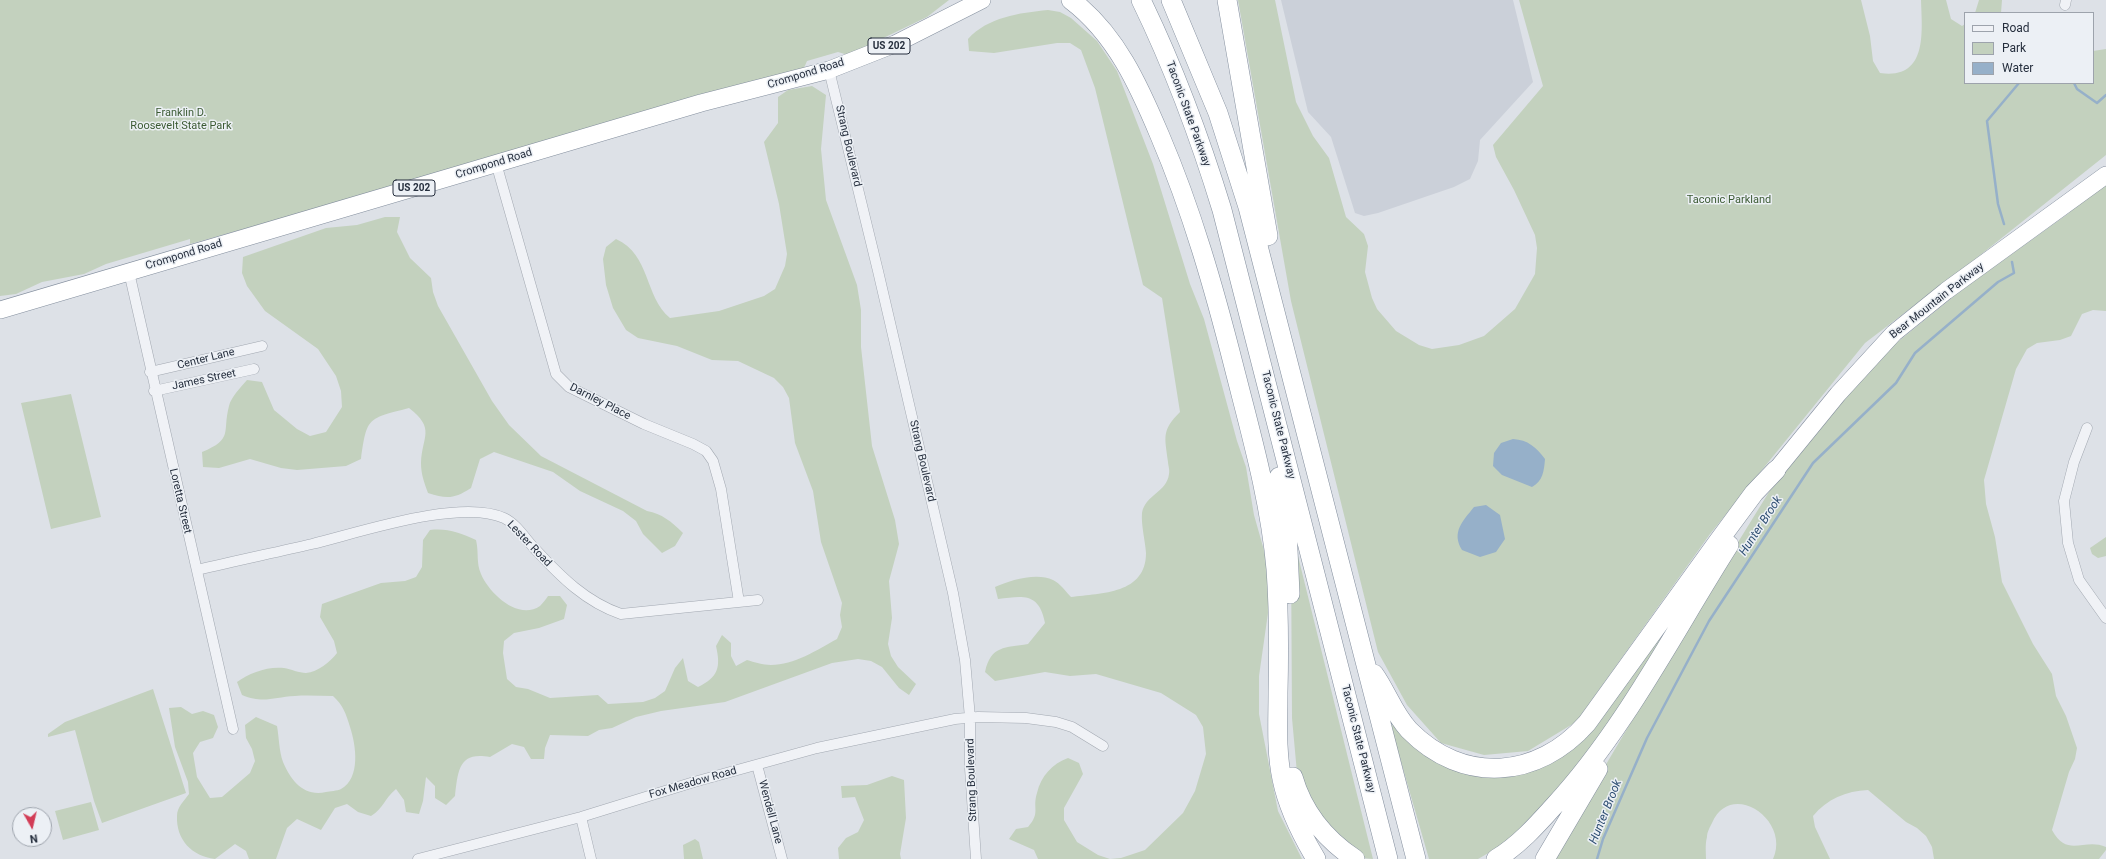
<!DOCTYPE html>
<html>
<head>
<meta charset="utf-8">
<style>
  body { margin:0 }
  #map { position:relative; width:2106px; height:859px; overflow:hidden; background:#dde1e7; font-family:Roboto,sans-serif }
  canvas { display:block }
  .legend { position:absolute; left:1964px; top:12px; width:130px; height:72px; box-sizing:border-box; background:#ecf0f5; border:1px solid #9da3ac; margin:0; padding:5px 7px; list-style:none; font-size:12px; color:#262f3e }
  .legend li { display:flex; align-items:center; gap:8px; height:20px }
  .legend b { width:20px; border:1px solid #9da3ac }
  .north { position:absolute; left:12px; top:807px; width:40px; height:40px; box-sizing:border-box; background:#ecf0f5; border:1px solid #9da3ac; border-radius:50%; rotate:172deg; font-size:11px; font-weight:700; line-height:16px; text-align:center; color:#262f3e }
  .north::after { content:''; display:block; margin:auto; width:14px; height:18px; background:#d23c56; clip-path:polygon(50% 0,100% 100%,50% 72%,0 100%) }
</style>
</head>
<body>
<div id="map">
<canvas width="2106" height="859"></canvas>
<ul class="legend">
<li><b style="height:5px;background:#f0f2f6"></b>Road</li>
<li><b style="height:11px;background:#c3d1be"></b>Park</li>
<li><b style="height:11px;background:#96b0c9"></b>Water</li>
</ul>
<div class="north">N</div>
</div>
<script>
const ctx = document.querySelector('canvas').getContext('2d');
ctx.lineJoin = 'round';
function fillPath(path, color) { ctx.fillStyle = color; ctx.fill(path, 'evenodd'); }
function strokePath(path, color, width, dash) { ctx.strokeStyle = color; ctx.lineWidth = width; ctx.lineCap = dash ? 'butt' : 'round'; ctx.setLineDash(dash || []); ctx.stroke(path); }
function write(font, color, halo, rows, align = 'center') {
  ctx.font = font + ' Roboto,sans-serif'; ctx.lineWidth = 3; ctx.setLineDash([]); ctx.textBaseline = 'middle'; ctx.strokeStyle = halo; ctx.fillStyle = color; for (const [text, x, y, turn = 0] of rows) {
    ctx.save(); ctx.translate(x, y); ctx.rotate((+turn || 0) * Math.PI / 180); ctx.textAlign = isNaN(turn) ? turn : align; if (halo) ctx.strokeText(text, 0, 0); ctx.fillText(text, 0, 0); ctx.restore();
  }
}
fillPath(new Path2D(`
  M1281,0H1513L1533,82L1480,140L1478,161L1470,179L1454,187L1378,213L1364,216L1355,213L1331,137L1308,112Z`), '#cbd0d9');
fillPath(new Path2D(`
  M0,0H949L927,17L848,55L838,52L807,61L804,68L258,225L190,244V239L106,264L84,274L42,282L16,294L0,296Z
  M1238,0H1275L1296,102L1313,136L1329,158L1346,217L1364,234L1368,246L1365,272L1372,298L1377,309L1396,331L1419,345L1432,349L1459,345L1484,336L1515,309L1535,274L1537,248L1535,235L1514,190L1496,157L1493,145L1543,86L1519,0H1861L1870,36L1873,61L1880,73C1928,80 1922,32 1921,0H1946L1951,19L1962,26L1965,24V83H2093V51L2106,49V155L1969,264L1865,343L1710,534L1576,722L1528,751L1484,755L1441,743L1407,705L1378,652L1291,301Z
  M1979,0H2002L2001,13H1975Z
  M1048,10L1060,12L1071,18L1097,41L1117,71L1153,164L1190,284L1204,319L1237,441L1246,467L1254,515L1267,561L1270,599L1259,676V714L1278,811L1302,859H1038L1034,850L1009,839L1016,829L1028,827C1041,812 1032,809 1037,793C1041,776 1052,764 1068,758L1079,763L1083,774L1064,808V820L1077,842L1098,855L1110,859L1121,858L1145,850L1183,813L1195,791L1206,754L1203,727L1196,715L1161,693L1096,674L1070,676L1045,672L995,681L985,672C991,645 1005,648 1028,644L1045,623C1039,592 1023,596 998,599L995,587C1010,580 1037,572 1053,580C1060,583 1066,592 1071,597C1102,593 1146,594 1146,553C1145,540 1141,525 1142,513C1145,495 1167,492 1169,474C1170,470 1168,465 1168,462C1165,437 1161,431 1180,412L1162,298L1143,285L1095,88L1081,50L1070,43H1057L994,53L969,51L968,39C988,17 1019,13 1048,10Z
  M812,86L826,95L821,149L826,200L857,285L861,310V347L872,446L895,520L899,544L889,581L892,618L888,644L891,656L898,667L916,684L909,695L899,688L882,667L871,661L858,659L832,663L725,702L661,711L636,717L612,728L599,730L588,736L550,735L545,748L544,759H531L524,747L512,744L490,757C459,751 458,770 455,796L446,805L435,798V786L426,777L423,801L419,814L406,812L404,800L396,789C384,799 384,808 371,816L358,812L347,804L335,808L321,830L297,819L287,828L276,859H249L246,851L235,844L215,859C192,856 176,840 177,816C177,807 184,801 189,794L188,782L175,747L169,708L181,707L192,714L203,711L214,715L218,727L213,738L200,742L193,753L197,777L210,798L222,797L250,773L255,761L252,749L246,738L245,725L256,717L277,726C279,737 279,751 283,762C291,781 304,797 326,792C330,791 337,791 341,789C361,778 356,745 350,727C346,714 343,705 333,696C320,696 307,695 295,696C273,697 264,704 242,695L237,682C249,673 268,666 284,668C291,669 299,673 306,673C318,672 330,662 337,653L334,641L320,617L322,604L381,583L405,581L416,577L422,567L423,540L430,530C448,528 460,533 476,540C479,552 476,563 481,574C489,593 518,621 540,606C543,603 546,599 548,596H560L567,605L564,619L539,628L514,633L504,641L503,653L507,679L516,687L528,689L550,698L598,695L608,704L643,702L655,698L665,691L675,668L683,658L688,681L698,687C718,677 721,668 716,646L722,635L731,643V656L736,666L747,660C754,662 763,665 771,665C794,665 817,650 837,639L842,627L840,615L842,603L821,542L813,491L795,443L789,398L783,387L774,378L738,361L712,360L677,346L638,338L626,330L613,308L606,285L603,259L606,247L616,239C651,255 644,296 670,318L719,311L764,296L775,289L785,266L787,254L779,204L764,142L778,123V97L788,90Z
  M2106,167V311L2093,310L2082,314L2071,336L2060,340L2037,343L2027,349L2016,369L1984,480L1986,504L1995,537L2002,582L2033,644L2052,674L2056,696L2066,716L2077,748L2075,759L2069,772L2052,830C2068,859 2084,837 2106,847V850L2099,859H1934L1932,847L1926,836L1917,828L1906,822L1868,790C1846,791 1827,799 1813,816L1815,827L1830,859H1773C1791,820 1731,779 1712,823C1710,827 1707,832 1707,837C1705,844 1706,852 1706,859H1550L1727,560L1777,479L1800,449L1889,349L1959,292L2069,213Z
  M385,217H400L397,232L410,258L431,278L433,292L438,306L492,401L509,425L541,456L647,511C662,514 671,521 683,533L675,546L662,553L643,534L636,521L623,511L580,491L553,472L494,452L480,459L471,488C454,499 447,499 428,493C424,482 421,474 421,463C422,436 436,429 409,408C368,419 367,416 361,459L346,466L297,470L281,468L250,459L219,468L203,467L202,452C234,439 222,432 229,406C231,397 241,387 247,380L262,382L274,410L297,429L310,436L326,432L342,407L341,391L336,376L318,349L265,311L247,286L242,273L243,257L326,228L357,225Z
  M71,394L101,517L51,529L21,403Z
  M2106,537V556L2098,558L2092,554L2090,548Z
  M1296,548L1373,859L1361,858L1306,802L1297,773L1292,718L1291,549Z
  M1685,601L1619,711L1570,776L1511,840L1478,859H1429L1391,727L1394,723L1467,771L1573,743Z
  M153,689L186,793L102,823L94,801L75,730L48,737V734L65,722Z
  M892,776L904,780L906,818L900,854L901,859H839L838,848L846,838L858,832L864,820L855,797L842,798L841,786L867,785Z
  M91,802L99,830L63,840L55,811Z
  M695,839L699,842L703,859H684L683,845Z`), '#c3d1be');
fillPath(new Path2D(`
  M1513,439C1528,440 1536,447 1545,459C1544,471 1543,481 1532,487L1502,475L1493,466L1494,453L1501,443Z
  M1486,505L1500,515L1505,539L1496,552L1480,557L1462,550C1451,532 1463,521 1474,507Z`), '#96b0c9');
strokePath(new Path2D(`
  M2074,83L2077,89L2097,103L2106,95
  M2004,224L1998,204L1987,121L2019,83
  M1597,859L1603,839L1647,738L1709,621L1813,463L1896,383L1915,353L1998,282L2014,273L2012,262`), '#96b0c9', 2.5);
const minor = new Path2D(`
  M2065,5L2066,0
  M829,70L878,271L953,593L965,660L970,718V768L976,859
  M496,163L556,374L569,387L644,424L693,444L706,451L713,461L721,489L739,602
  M129,272L233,729
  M150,372L262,346
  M154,391L254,369
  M2087,428L2074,462L2064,501L2068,543L2079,580L2106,618
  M197,570C235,561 273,553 312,544C358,533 460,498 504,518C517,524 526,540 536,550C561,577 586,602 621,614L758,600
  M757,765L782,859
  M581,817L591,859
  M418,859L581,817L694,782L817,748L955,719L978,717L1026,718L1056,722L1072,727L1103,746`);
const trunk = new Path2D(`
  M0,310L701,103L829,70L895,44L982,0
  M1776,470L1838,394L1894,333L1946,291L2106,175`);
const motorway = new Path2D(`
  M1071,0C1116,34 1139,86 1160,136C1192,211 1214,288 1234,367C1251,434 1270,500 1276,569C1279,610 1279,651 1278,693C1278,721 1276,751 1282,779C1288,808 1301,834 1316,859
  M1141,0C1174,68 1200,138 1222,210L1388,859
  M1171,0L1218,113L1248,207L1416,859
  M1227,0L1268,236
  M1279,477L1287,528L1290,594
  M1374,674C1387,692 1393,713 1409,730C1463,785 1538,779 1587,723L1717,543L1754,493L1776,470
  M1293,777C1303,812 1325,839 1355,859
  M1496,859C1518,846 1536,826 1554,806C1625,729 1673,633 1729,545
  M1545,859L1598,769`);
strokePath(minor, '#a2a8b1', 11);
strokePath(trunk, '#848f9e', 18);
strokePath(motorway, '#848f9e', 20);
strokePath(minor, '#f0f2f6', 10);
strokePath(trunk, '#fff', 17);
strokePath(motorway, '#fff', 19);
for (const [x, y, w] of [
  [889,46,42],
  [414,188,42]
]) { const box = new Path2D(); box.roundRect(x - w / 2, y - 8, w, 16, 3); ctx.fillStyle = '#ecf0f5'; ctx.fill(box); strokePath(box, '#262f3e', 1); }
write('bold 10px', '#262f3e', null, [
  ["US 202",889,46],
  ["US 202",414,188]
]);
write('11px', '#262f3e', '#ecf0f5', [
  ["Crompond Road",806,74,-17],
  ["Taconic State Parkway",1188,114,70],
  ["Strang Boulevard",848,146,77],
  ["Crompond Road",494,164,-17],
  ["Crompond Road",184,255,-17],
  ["Bear Mountain Parkway",1937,301,-38],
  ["Center Lane",206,359,-14],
  ["James Street",204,380,-12],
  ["Darnley Place",600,402,27],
  ["Taconic State Parkway",1278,425,76],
  ["Strang Boulevard",922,461,77],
  ["Loretta Street",180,501,77],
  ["Lester Road",529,544,46],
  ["Taconic State Parkway",1358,739,76],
  ["Strang Boulevard",972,780,-92],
  ["Fox Meadow Road",693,783,-16],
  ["Wendell Lane",770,812,75]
]);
write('11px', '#3b5a33', '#ecf0f5', [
  ["Franklin D.",181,113],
  ["Roosevelt State Park",181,126],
  ["Taconic Parkland",1729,200]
]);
write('italic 12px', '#2f4f73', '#ecf0f5', [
  ["Hunter Brook",1761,526,-57],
  ["Hunter Brook",1606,812,-68]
]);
</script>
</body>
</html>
